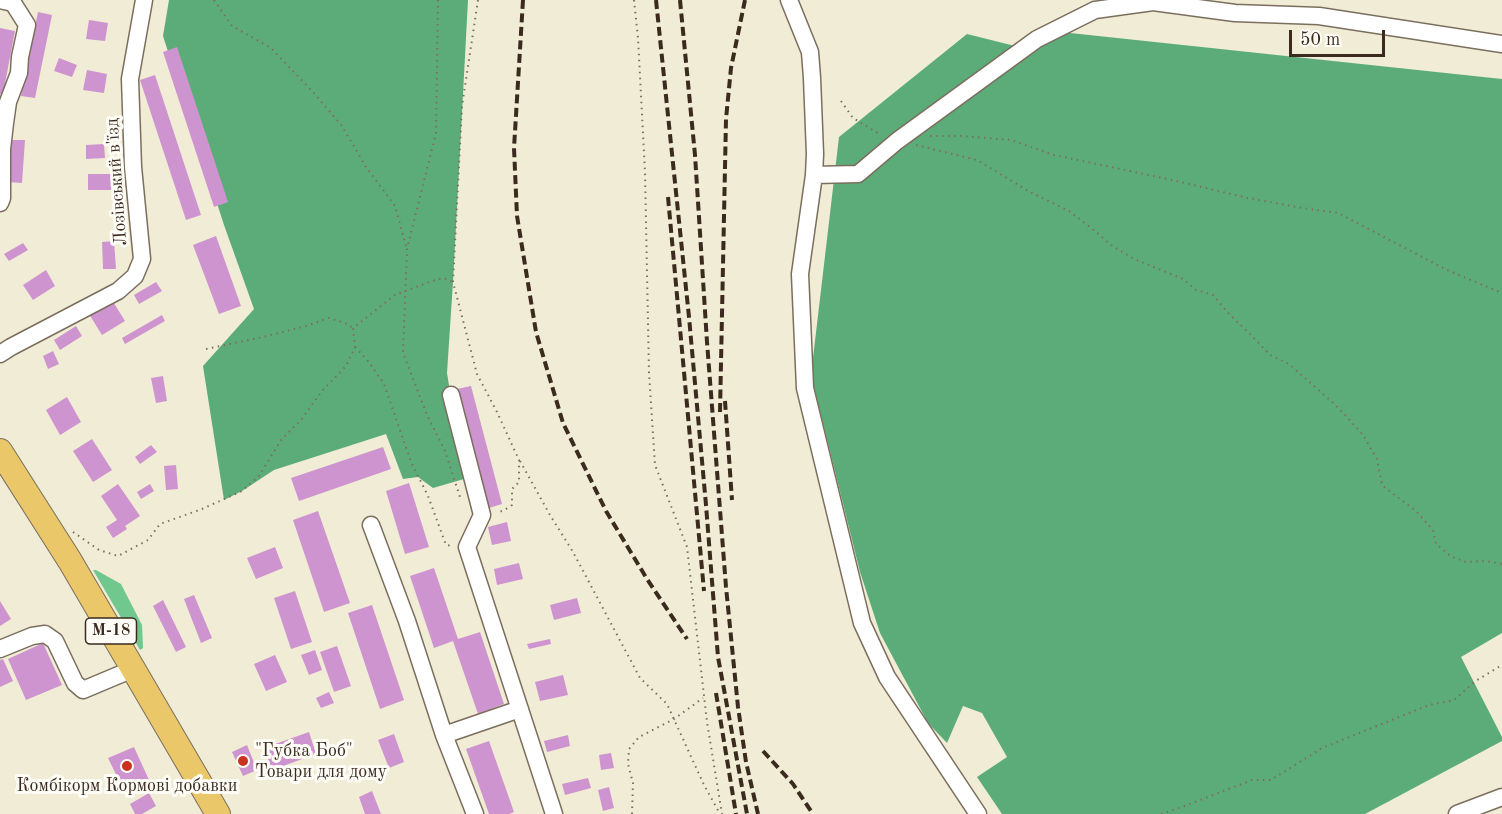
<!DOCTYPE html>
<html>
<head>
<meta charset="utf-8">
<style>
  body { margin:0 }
  #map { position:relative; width:1502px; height:814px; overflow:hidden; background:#f1ecd5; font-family:"Old Standard TT",serif }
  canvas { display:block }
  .scale { position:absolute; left:1289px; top:30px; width:96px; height:27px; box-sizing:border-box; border:3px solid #3b2a1e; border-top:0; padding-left:8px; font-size:18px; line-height:21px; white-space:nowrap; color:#3b2a1e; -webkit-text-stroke:4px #fdfcf7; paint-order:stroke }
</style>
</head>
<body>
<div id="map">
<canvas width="1502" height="814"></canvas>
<div class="scale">50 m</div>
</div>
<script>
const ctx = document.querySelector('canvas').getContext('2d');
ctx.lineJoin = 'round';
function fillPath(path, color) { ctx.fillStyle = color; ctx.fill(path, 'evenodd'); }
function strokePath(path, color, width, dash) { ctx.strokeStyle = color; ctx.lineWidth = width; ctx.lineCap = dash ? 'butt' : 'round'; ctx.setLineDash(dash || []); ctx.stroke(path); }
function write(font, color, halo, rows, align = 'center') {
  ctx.font = font + ' "Old Standard TT",serif'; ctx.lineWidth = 6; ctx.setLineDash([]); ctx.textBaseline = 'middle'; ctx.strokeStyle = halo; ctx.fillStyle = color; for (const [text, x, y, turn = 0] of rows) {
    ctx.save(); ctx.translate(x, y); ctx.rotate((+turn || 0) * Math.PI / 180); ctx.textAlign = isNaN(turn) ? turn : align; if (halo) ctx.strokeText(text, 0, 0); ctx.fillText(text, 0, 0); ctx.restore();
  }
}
fillPath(new Path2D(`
  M96,570L121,584L142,625L143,648L140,650L93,570Z`), '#70c88e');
fillPath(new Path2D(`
  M169,0H468L453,282L447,373L464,479L433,488L418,477L403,479L386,434L274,470L242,491L224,500L203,366L254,309L224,225L163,36Z
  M1042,30L1502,79V633L1461,657L1502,737V741L1365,814H1002L977,777L1007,757L982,713L963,706L947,743L928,723L880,633L860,572L811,375L839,137L967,34L1019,47Z`), '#5cac79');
fillPath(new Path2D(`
  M38,12L52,15L35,98L21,96Z
  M89,20L108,23L105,41L86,39Z
  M0,28L15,31L3,94H0Z
  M177,47L228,202L214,207L163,52Z
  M59,58L77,65L72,77L54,71Z
  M87,70L107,74L104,93L83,90Z
  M155,75L201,215L186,220L140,80Z
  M11,140H25L22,183L8,182Z
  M104,144L105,158L86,159V145Z
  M88,174H112V190H88Z
  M216,236L241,306L219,314L193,245Z
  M114,241L116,269H103L102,242Z
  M23,243L28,250L9,261L4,254Z
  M46,270L55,286L33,300L23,285Z
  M156,282L162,291L139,304L134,295Z
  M112,300L125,321L102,335L89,314Z
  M162,315L165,321L125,344L122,338Z
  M76,326L82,336L60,350L54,340Z
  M53,351L59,364L48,369L43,356Z
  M163,376L167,401L156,403L151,378Z
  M471,386L502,504L489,508L457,389Z
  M67,397L81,422L60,435L46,410Z
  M92,439L112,470L93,482L73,451Z
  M151,445L157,452L140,464L135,457Z
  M383,447L391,469L299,501L291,478Z
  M176,465L178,489L166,490L164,466Z
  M409,483L429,547L405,554L386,491Z
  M118,484L140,516L125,526L127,529L113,538L106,527L117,520L101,496Z
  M150,484L154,491L141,499L137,492Z
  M318,511L350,603L324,612L293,520Z
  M507,522L511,541L492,545L488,527Z
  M275,547L283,568L256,579L247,558Z
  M519,563L523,579L497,585L494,569Z
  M434,568L458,639L480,632L504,704L478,714L453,641L434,648L410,576Z
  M295,591L312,642L291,649L274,598Z
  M194,595L212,638L201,643L184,599Z
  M577,598L581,613L554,620L550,605Z
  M163,600L186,647L176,652L153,606Z
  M0,601L11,619L0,626Z
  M372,605L404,700L380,709L348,613Z
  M550,639L551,644L529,649L527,644Z
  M43,643L62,685L26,700L8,659Z
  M337,646L351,686L334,692L320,652Z
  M315,650L322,670L309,675L301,655Z
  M275,655L287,682L266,691L254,664Z
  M3,659L13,681L0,687V660Z
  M563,675L568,695L540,701L535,682Z
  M329,692L334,703L321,708L316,698Z
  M309,732L316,754L272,770L264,748Z
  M394,734L404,762L389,768L378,740Z
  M568,735L570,746L547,752L544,741Z
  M489,741L514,812L509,814H489L466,749Z
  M247,745L257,770L243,776L232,752Z
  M134,747L149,780L125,793L108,758Z
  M611,753L614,768L601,770L599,755Z
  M588,778L591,788L565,795L562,784Z
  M609,787L614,808L603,811L598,790Z
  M372,791L381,814H365L359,797Z
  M149,793L156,806L142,814H135L130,804Z`), '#ce94cf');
const minor = new Path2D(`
  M0,0L13,3L27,25L20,57L19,73L8,102L5,123L2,149V198L0,203
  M789,0L810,52L812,78L815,154L814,175L800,274L805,388L862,623L887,677L978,814
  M814,175L858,174L897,141L1037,39L1095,10L1153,2L1235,13L1319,16L1502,44
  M0,354L11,347L118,291L135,276L142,259L133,167L130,79L144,0
  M451,395L482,515L467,547L554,814
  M371,525L407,621L444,735L475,814
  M0,649L32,636L45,634L55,641L75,683L83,690L133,669
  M444,735L520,709
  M1457,814L1502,797`);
const highway = new Path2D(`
  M0,451L70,561L218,814`);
strokePath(minor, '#7b6e5e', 19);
strokePath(highway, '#7b6e5e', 26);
strokePath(new Path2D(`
  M214,0L232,26L271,48L313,92L342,126L366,167L395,206L406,246
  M438,0L436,133L407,249L403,353L427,415L445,451L460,497L463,499
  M478,0L462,106L453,282L477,374L497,412L519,460V482L512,489V505L503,511L496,512
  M634,0L638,38L645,172L649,373L655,465L687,547L707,722L722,814
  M841,101L853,118L881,135
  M930,136H961L1011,140L1054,155L1172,180L1248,198L1302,208L1338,213L1447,270L1502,293
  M916,145L977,160L1030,192L1069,211L1095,231L1111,245L1134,259L1183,279L1196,290L1213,295L1229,314L1249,333L1270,355L1289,364L1332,402L1346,416L1363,435L1377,459L1382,485L1392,493L1416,511L1433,530L1436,544L1452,557L1466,562L1486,561L1502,564
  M355,347L368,361L384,384L411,462L428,496L446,545L454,546
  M206,349L263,337L306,326L329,318L345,323L353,328
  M520,461L550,515L573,552L640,678L667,704L704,785L720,814
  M73,532L99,550L118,556L148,540L160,524L202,509L242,491L259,476L281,440L301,420L322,391L346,366L355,347L353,328L395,295L432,281L444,278L453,282
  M632,814L633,783L628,764L629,749L639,737L674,719L703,698
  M1161,814L1182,807L1252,780H1271L1322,748L1429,705L1454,700L1474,682L1502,665`), '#7b6e5e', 2, [1.5, 4.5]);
strokePath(minor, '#fff', 16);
strokePath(highway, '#eac769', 24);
strokePath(new Path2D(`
  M523,0L514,148L517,216L536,332L563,423L606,511L647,579L687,639
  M656,0L689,317L706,505L718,657L747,814
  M680,0L695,155L707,342L726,587L738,707L746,762L758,814
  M668,197L704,591
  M725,401L732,500
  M720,412L726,119L731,68L745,0
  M716,693L736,814
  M763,751L793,784L813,814`), '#3b2a1e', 4, [9, 4.5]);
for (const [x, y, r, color] of [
  [243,761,6,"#c8321e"],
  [127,766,6,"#c8321e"]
]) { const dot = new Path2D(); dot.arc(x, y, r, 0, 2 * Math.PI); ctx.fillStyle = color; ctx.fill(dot); strokePath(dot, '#fdfcf7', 2); }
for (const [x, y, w] of [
  [111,631,51]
]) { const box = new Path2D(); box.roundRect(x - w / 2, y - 13, w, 26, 4.5); ctx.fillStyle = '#fdfcf7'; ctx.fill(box); strokePath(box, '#3b2a1e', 1.5); }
write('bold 16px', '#3b2a1e', null, [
  ["М-18",111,631]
]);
write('18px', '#3b2a1e', '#fdfcf7', [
  ["Лозівський в'їзд",117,182,-94]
]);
write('18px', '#3b2a1e', '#fdfcf7', [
  ["\"Губка Боб\"",255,751],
  ["Товари для дому",255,772],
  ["Комбікорм Кормові добавки",127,786,"center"]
], 'left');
</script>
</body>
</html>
